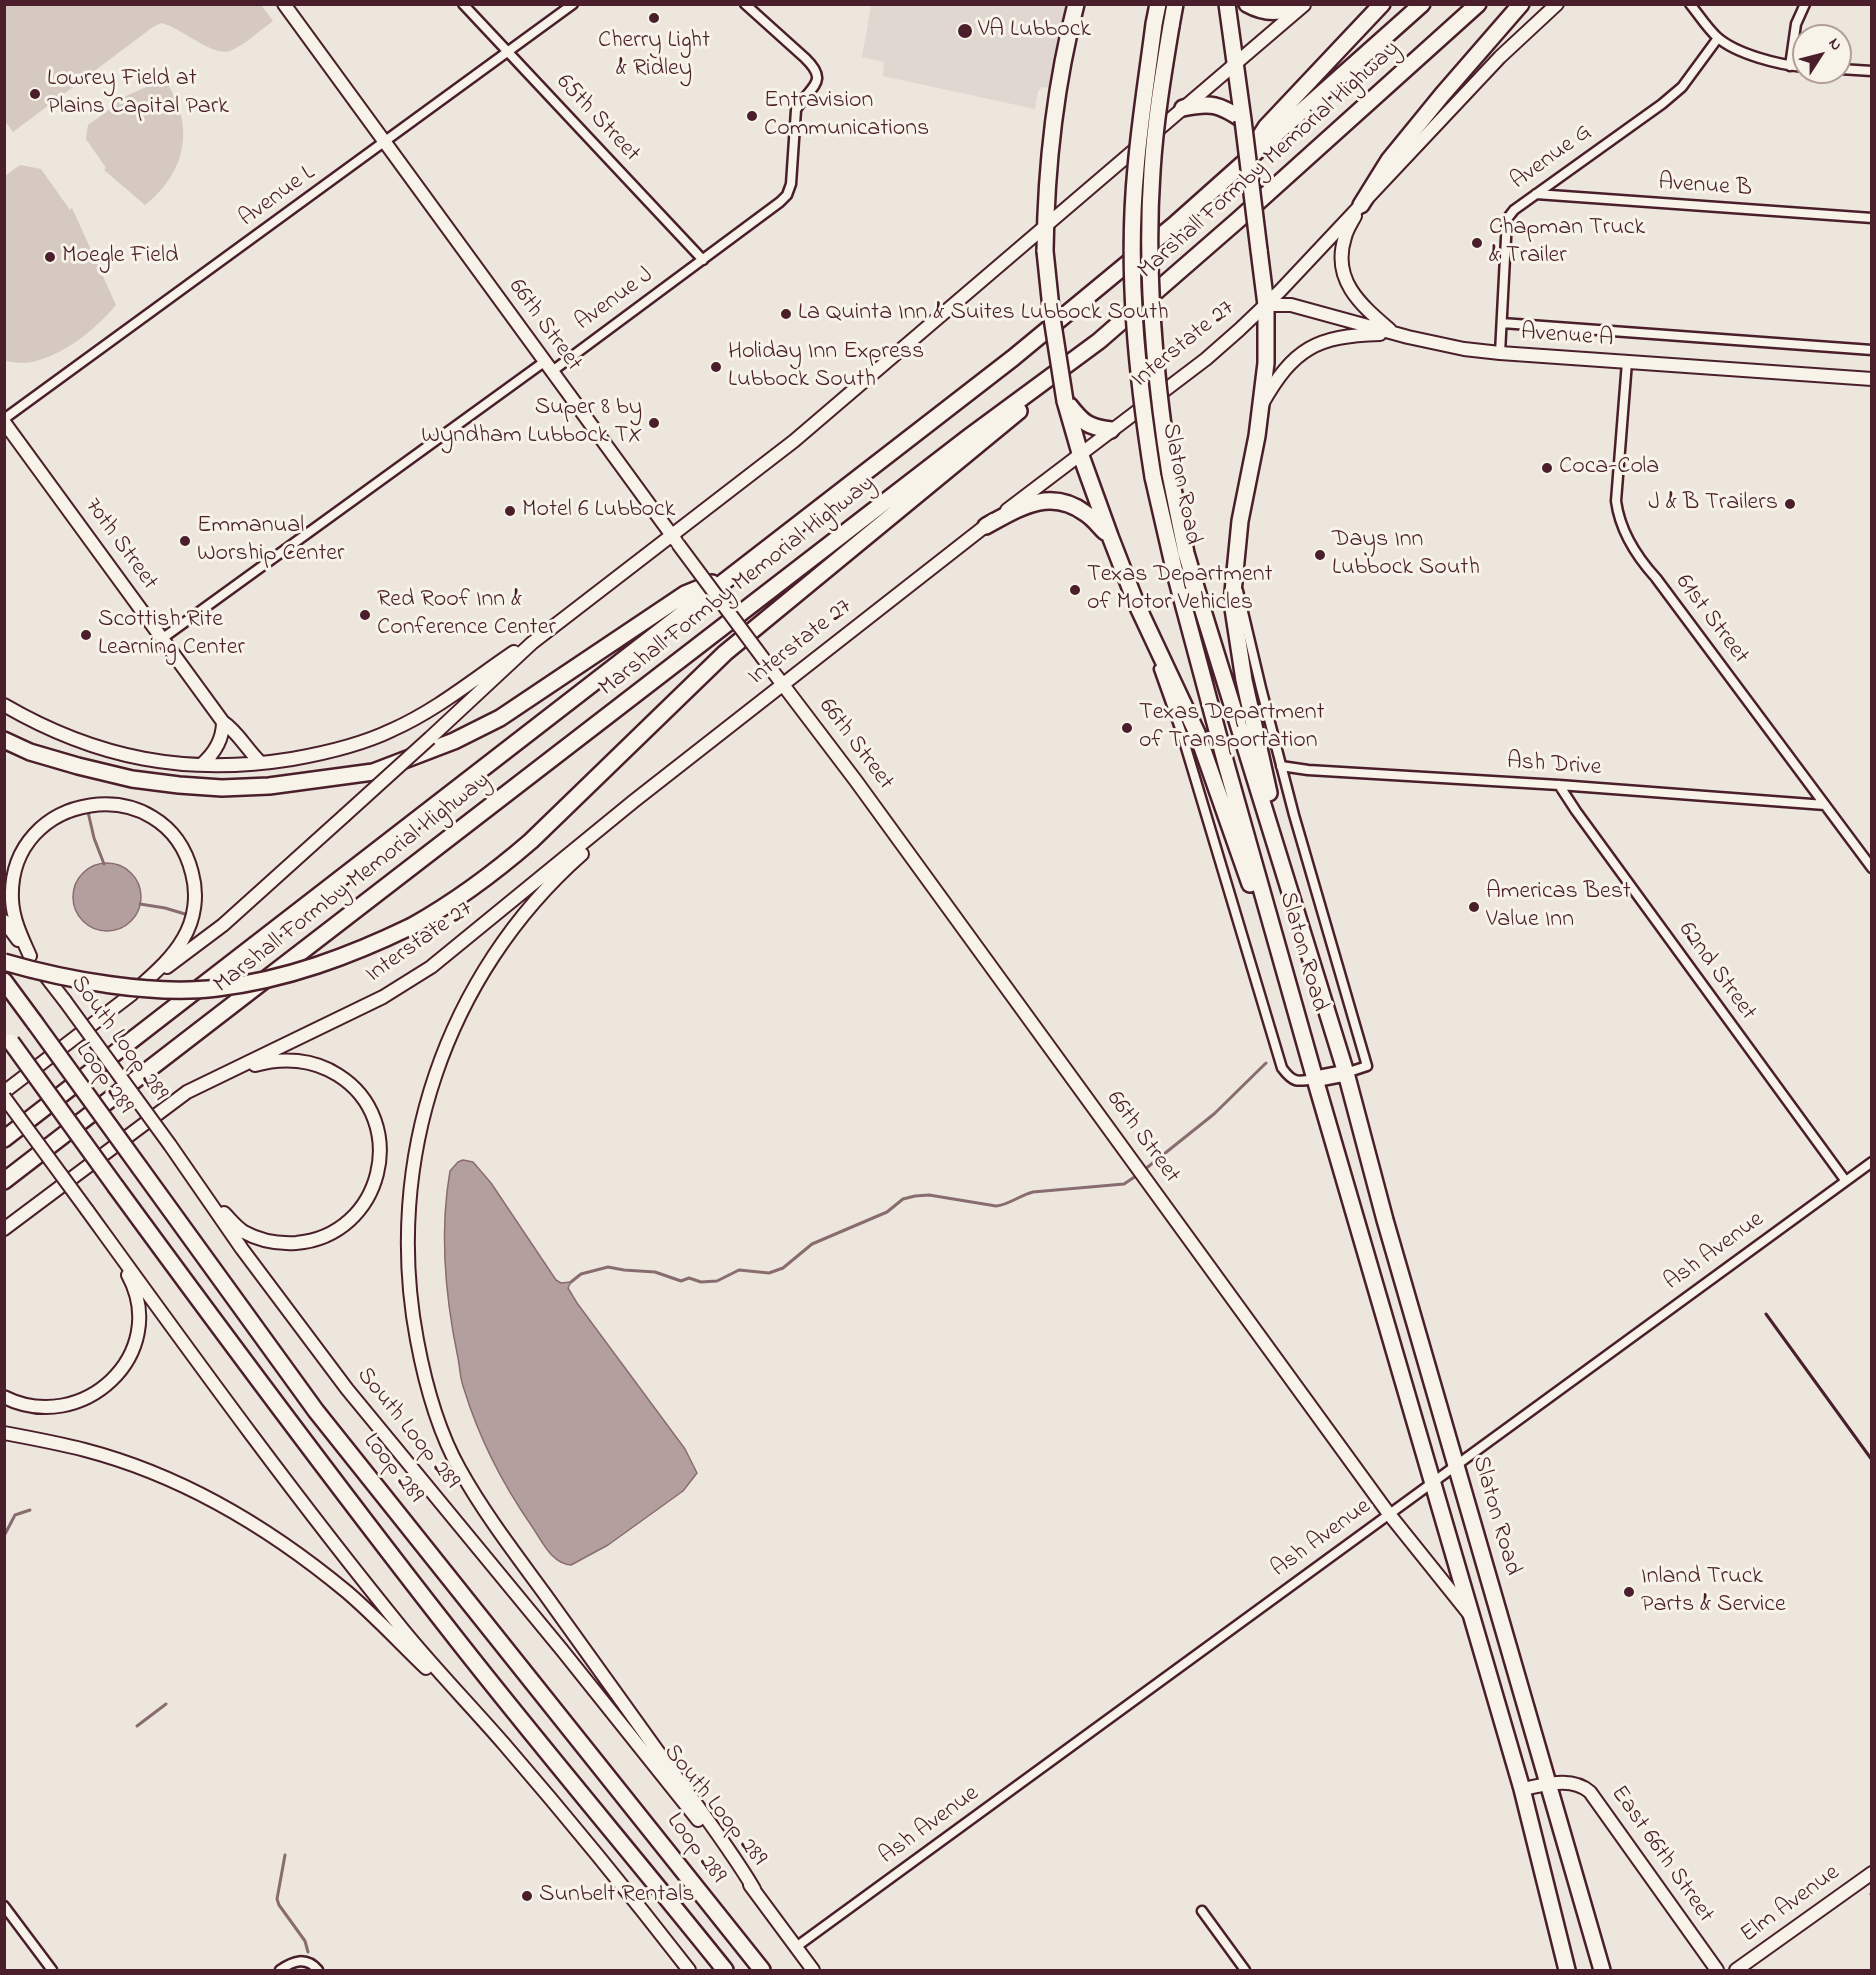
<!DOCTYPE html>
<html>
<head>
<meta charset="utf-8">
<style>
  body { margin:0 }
  #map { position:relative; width:1876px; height:1975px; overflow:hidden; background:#ece6dd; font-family:"Indie Flower",sans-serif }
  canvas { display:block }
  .frame { position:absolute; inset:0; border:6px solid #4a1f2b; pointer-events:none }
  .north { position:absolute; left:1792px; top:24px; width:60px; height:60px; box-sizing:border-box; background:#f7f3e8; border:2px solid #b29e9c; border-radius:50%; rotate:54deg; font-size:16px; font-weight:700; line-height:24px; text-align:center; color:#4a1f2b }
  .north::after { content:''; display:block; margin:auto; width:21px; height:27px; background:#4a1f2b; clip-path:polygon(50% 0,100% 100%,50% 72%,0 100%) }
</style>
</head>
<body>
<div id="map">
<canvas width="1876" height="1975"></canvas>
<div class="frame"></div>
<div class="north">N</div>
</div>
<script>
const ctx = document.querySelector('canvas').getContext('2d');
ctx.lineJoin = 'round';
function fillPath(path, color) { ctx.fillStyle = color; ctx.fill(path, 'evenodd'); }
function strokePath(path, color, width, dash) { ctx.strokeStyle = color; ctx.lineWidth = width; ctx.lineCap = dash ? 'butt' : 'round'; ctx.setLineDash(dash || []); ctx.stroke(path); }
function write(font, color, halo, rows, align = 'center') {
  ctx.font = font + ' "Indie Flower",sans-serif'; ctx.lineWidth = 6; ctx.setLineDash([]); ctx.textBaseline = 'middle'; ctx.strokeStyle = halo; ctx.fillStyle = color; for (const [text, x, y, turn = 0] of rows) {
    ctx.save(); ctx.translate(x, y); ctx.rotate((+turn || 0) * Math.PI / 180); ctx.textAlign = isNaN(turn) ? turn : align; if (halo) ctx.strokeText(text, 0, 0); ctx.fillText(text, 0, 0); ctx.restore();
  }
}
fillPath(new Path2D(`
  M871,5H1069L1052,88L1042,87L1038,91L1035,109L883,76L884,62L862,57Z`), '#e0d7d0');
fillPath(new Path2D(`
  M4,5H261L273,21C260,30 245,45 230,51C212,57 181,27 161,23L153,27L13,132L5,121Z
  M164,79C196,124 187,172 145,205L104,170L106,168L86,139L88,125L117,104L115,101Z
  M20,165L41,169L70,210L72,208L116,305C96,329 64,355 32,362C23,364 14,362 4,361L5,176Z`), '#d5c9c2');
const water = new Path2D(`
  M73 897a34 34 0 1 1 68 0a34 34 0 1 1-68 0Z
  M463,1160L473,1162L491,1183L556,1280L561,1283L571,1282L568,1288L577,1303L685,1449L697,1473L683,1491L608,1545L571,1565C551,1564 541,1539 531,1525C502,1483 479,1438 464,1389C460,1379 460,1368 458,1358C445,1296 439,1234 450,1171L458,1162Z`);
fillPath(water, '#b39f9d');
strokePath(water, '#896c6f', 1.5);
strokePath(new Path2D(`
  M88,812L94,838L104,864
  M140,904L165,908L185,914
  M1144,1170L1214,1114L1266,1063
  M571,1282L581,1274L608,1267L624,1270L655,1272L681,1281L689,1278L701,1282L717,1281L739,1270L769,1273L783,1268L812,1244L887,1212L903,1199L915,1196L929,1195L996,1206C1009,1205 1020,1195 1033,1192L1124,1184L1136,1176
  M4,1536L15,1515L30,1510
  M137,1726L166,1704
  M285,1855L277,1899L279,1905L305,1941L308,1952`), '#896c6f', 3);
const street = new Path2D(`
  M463,4L703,260
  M1690,4C1699,15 1707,28 1717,37C1736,54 1779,65 1804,67
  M1790,66L1796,24L1805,4
  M1840,69L1872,71
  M1536,194L1872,218
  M1502,323L1872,350
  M1500,353L1507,219L1514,210L1662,104L1682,87L1718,38
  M1627,362L1616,501C1620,531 1636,556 1656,578L1872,868
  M551,372L780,202L787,195L791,184L796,110C809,86 831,83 805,58L745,4
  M4,419L573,4
  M1238,591L1261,688L1294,815L1367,1066L1346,1073
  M163,638L544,362
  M1159,669L1181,731L1282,1068C1293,1083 1297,1082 1315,1079
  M1281,766L1308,770L1559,785L1825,805
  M1559,785L1576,811L1845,1180
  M4,1906L52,1970
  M1202,1911L1245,1970
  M796,1947L1872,1162
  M280,1970C293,1961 306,1956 318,1970`);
const secondary = new Path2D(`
  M284,4L676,541
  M1355,216C1352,222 1347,229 1345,237C1331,280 1361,305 1390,330
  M1266,305H1291L1408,337L1464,349L1500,353L1872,379
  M1262,404C1294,348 1316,336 1380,334
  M4,422L223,722C238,732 247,750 261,763
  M1007,510L1206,359L1239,330L1280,291L1500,57L1557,4
  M771,669L856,781L1389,1514L1470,1615
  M4,705C97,759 187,776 292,759C326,753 361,745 392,730C437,710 474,679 514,652
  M430,738L532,643L794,441L1304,5
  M201,765C215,753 223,740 223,722
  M582,854C445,975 383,1161 417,1340C425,1383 438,1431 460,1470C484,1513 514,1552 544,1593C586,1651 627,1709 669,1767C698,1807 729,1847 754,1889
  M4,921L18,940
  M30,956C22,938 13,920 12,900C7,790 166,767 192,873C198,895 195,919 183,939C170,962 146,980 127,998
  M167,967L223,925L344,816
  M41,970L65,1001
  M4,1092L132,994
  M170,1145L242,1249L347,1389L562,1650L698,1820
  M87,1210C190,1352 293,1495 404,1631C436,1670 471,1706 504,1744C567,1817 630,1894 689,1970
  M224,1213C230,1219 236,1227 244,1232C260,1241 278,1244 296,1243C383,1236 411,1121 338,1075C313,1059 283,1057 255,1065
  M4,1229L187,1092L383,997L431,967L634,801L993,520
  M4,1397C82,1436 171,1354 128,1275
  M4,1433C31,1438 58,1443 85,1450C181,1475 271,1529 347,1592C375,1616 400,1643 426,1668
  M1522,1789C1545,1785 1571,1776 1590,1792L1717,1970
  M750,1885L813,1970
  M1736,1970L1872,1873`);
const highway = new Path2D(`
  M1227,4L1243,120
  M1247,4C1265,14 1282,14 1299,4
  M1154,24L1158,4
  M1171,26L1175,4
  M1183,108C1211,102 1219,104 1243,120
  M1252,149L1266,127L1382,4
  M1361,205L1389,160L1442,95L1521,4
  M1259,250L1266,305V363L1257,436L1240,521L1232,602L1244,680L1269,793
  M1045,251C1046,168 1055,85 1076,4
  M1065,401L1080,453L1110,536L1136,603L1197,733L1250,884
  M1069,405C1083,423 1088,427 1111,430
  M1170,474L1186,553L1204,614L1346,1073L1385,1220L1602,1970
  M1153,477L1176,577L1226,764L1315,1079L1522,1789L1567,1970
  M986,526C1019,508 1050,487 1085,513C1093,518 1099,526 1105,532
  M4,740L30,752L78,766L132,779L179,785L222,788L269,786L373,772L454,741L500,718L685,594L712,583
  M412,926C455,902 494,873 531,841L725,653L1019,411
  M4,981L35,1023
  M1315,1079L1346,1073
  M4,1139L1013,358L1174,225L1422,4
  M140,1168L316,1411L762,1970
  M4,1181L969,437L1099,341L1238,220L1478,4
  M116,1187C228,1340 341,1492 458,1641C545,1752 637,1860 725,1970`);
strokePath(street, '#4a1f2b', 13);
strokePath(secondary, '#4a1f2b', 16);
strokePath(highway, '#4a1f2b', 20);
strokePath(street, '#f7f3e8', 8);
strokePath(secondary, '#f7f3e8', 12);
strokePath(highway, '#f7f3e8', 15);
strokePath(new Path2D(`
  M1766,1314L1872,1460
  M1871,1894H1872`), '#4a1f2b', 3);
const secondaryBridge = new Path2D(`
  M678,544L771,669
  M344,816L430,738
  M65,1001L170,1145
  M4,1097L87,1210`);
const highwayBridge = new Path2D(`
  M1243,120L1259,250
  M1045,251L1052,318L1065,401
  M1170,474C1154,373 1145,272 1152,171C1155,122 1163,74 1171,26
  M1153,477C1137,376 1126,272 1136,168C1140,120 1148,72 1154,24
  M4,962C66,980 153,996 217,988C286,980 350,956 412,926
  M35,1023L140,1168
  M11,1042L116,1187`);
strokePath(secondaryBridge, '#4a1f2b', 16, []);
strokePath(highwayBridge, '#4a1f2b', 20, []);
strokePath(secondaryBridge, '#f7f3e8', 12);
strokePath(highwayBridge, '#f7f3e8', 15);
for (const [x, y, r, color] of [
  [654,18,6,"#4a1f2b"],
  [965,31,8,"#4a1f2b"],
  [35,94,6,"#4a1f2b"],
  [752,116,6,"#4a1f2b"],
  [1477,243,6,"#4a1f2b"],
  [50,257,6,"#4a1f2b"],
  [786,314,6,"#4a1f2b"],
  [716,367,6,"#4a1f2b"],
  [654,423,6,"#4a1f2b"],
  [1547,468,6,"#4a1f2b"],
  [1790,504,6,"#4a1f2b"],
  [510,511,6,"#4a1f2b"],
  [185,541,6,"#4a1f2b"],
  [1320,555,6,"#4a1f2b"],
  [1075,590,6,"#4a1f2b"],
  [365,615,6,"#4a1f2b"],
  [86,635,6,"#4a1f2b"],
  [1127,728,6,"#4a1f2b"],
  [1474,907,6,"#4a1f2b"],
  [1629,1592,6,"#4a1f2b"],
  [527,1896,6,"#4a1f2b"]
]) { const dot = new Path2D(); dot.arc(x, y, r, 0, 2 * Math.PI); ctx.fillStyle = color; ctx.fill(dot); strokePath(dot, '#f7f3e8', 2); }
write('24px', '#4a1f2b', '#f7f3e8', [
  ["VA Lubbock",978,31],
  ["Cherry Light",654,42,"center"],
  ["& Ridley",654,70,"center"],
  ["Lowrey Field at",47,80],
  ["Plains Capital Park",47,108],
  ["Entravision",764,102],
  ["Communications",764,130],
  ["Chapman Truck",1489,229],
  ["& Trailer",1489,257],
  ["Moegle Field",62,257],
  ["La Quinta Inn & Suites Lubbock South",798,314],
  ["Holiday Inn Express",728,353],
  ["Lubbock South",728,381],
  ["Super 8 by",642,409,"right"],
  ["Wyndham Lubbock TX",642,437,"right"],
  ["Coca-Cola",1559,468],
  ["J & B Trailers",1778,504,"right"],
  ["Motel 6 Lubbock",522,511],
  ["Emmanual",197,527],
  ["Worship Center",197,555],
  ["Days Inn",1332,541],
  ["Lubbock South",1332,569],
  ["Texas Department",1087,576],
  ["of Motor Vehicles",1087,604],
  ["Red Roof Inn &",377,601],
  ["Conference Center",377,629],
  ["Scottish Rite",98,621],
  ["Learning Center",98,649],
  ["Texas Department",1139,714],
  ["of Transportation",1139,742],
  ["Americas Best",1486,893],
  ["Value Inn",1486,921],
  ["Inland Truck",1641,1578],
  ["Parts & Service",1641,1606],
  ["Sunbelt Rentals",539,1896]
], 'left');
write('24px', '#4a1f2b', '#f7f3e8', [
  ["65th Street",597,119,47],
  ["Avenue G",1552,158,-36],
  ["Marshall Formby Memorial Highway",1270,161,-42],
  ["Avenue B",1705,187,4],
  ["Avenue L",278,197,-36],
  ["Avenue J",615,300,-36],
  ["66th Street",544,326,54],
  ["Avenue A",1567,337,4],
  ["Interstate 27",1184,345,-39],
  ["Slaton Road",1180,484,79],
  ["70th Street",120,545,54],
  ["Marshall Formby Memorial Highway",738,587,-38],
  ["61st Street",1711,620,53],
  ["Interstate 27",801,643,-38],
  ["66th Street",855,745,53],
  ["Ash Drive",1554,766,4],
  ["Marshall Formby Memorial Highway",353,884,-38],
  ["Interstate 27",420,943,-35],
  ["Slaton Road",1302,952,74],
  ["62nd Street",1716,972,54],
  ["South Loop 289",118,1039,54],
  ["Loop 289",103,1079,54],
  ["66th Street",1142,1138,54],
  ["Ash Avenue",1715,1252,-36],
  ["South Loop 289",407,1429,51],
  ["Loop 289",392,1469,51],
  ["Slaton Road",1495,1516,74],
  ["Ash Avenue",1322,1539,-36],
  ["South Loop 289",714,1806,51],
  ["Ash Avenue",930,1826,-36],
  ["Loop 289",695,1849,52],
  ["East 66th Street",1661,1855,55],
  ["Elm Avenue",1791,1905,-36]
]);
</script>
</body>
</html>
